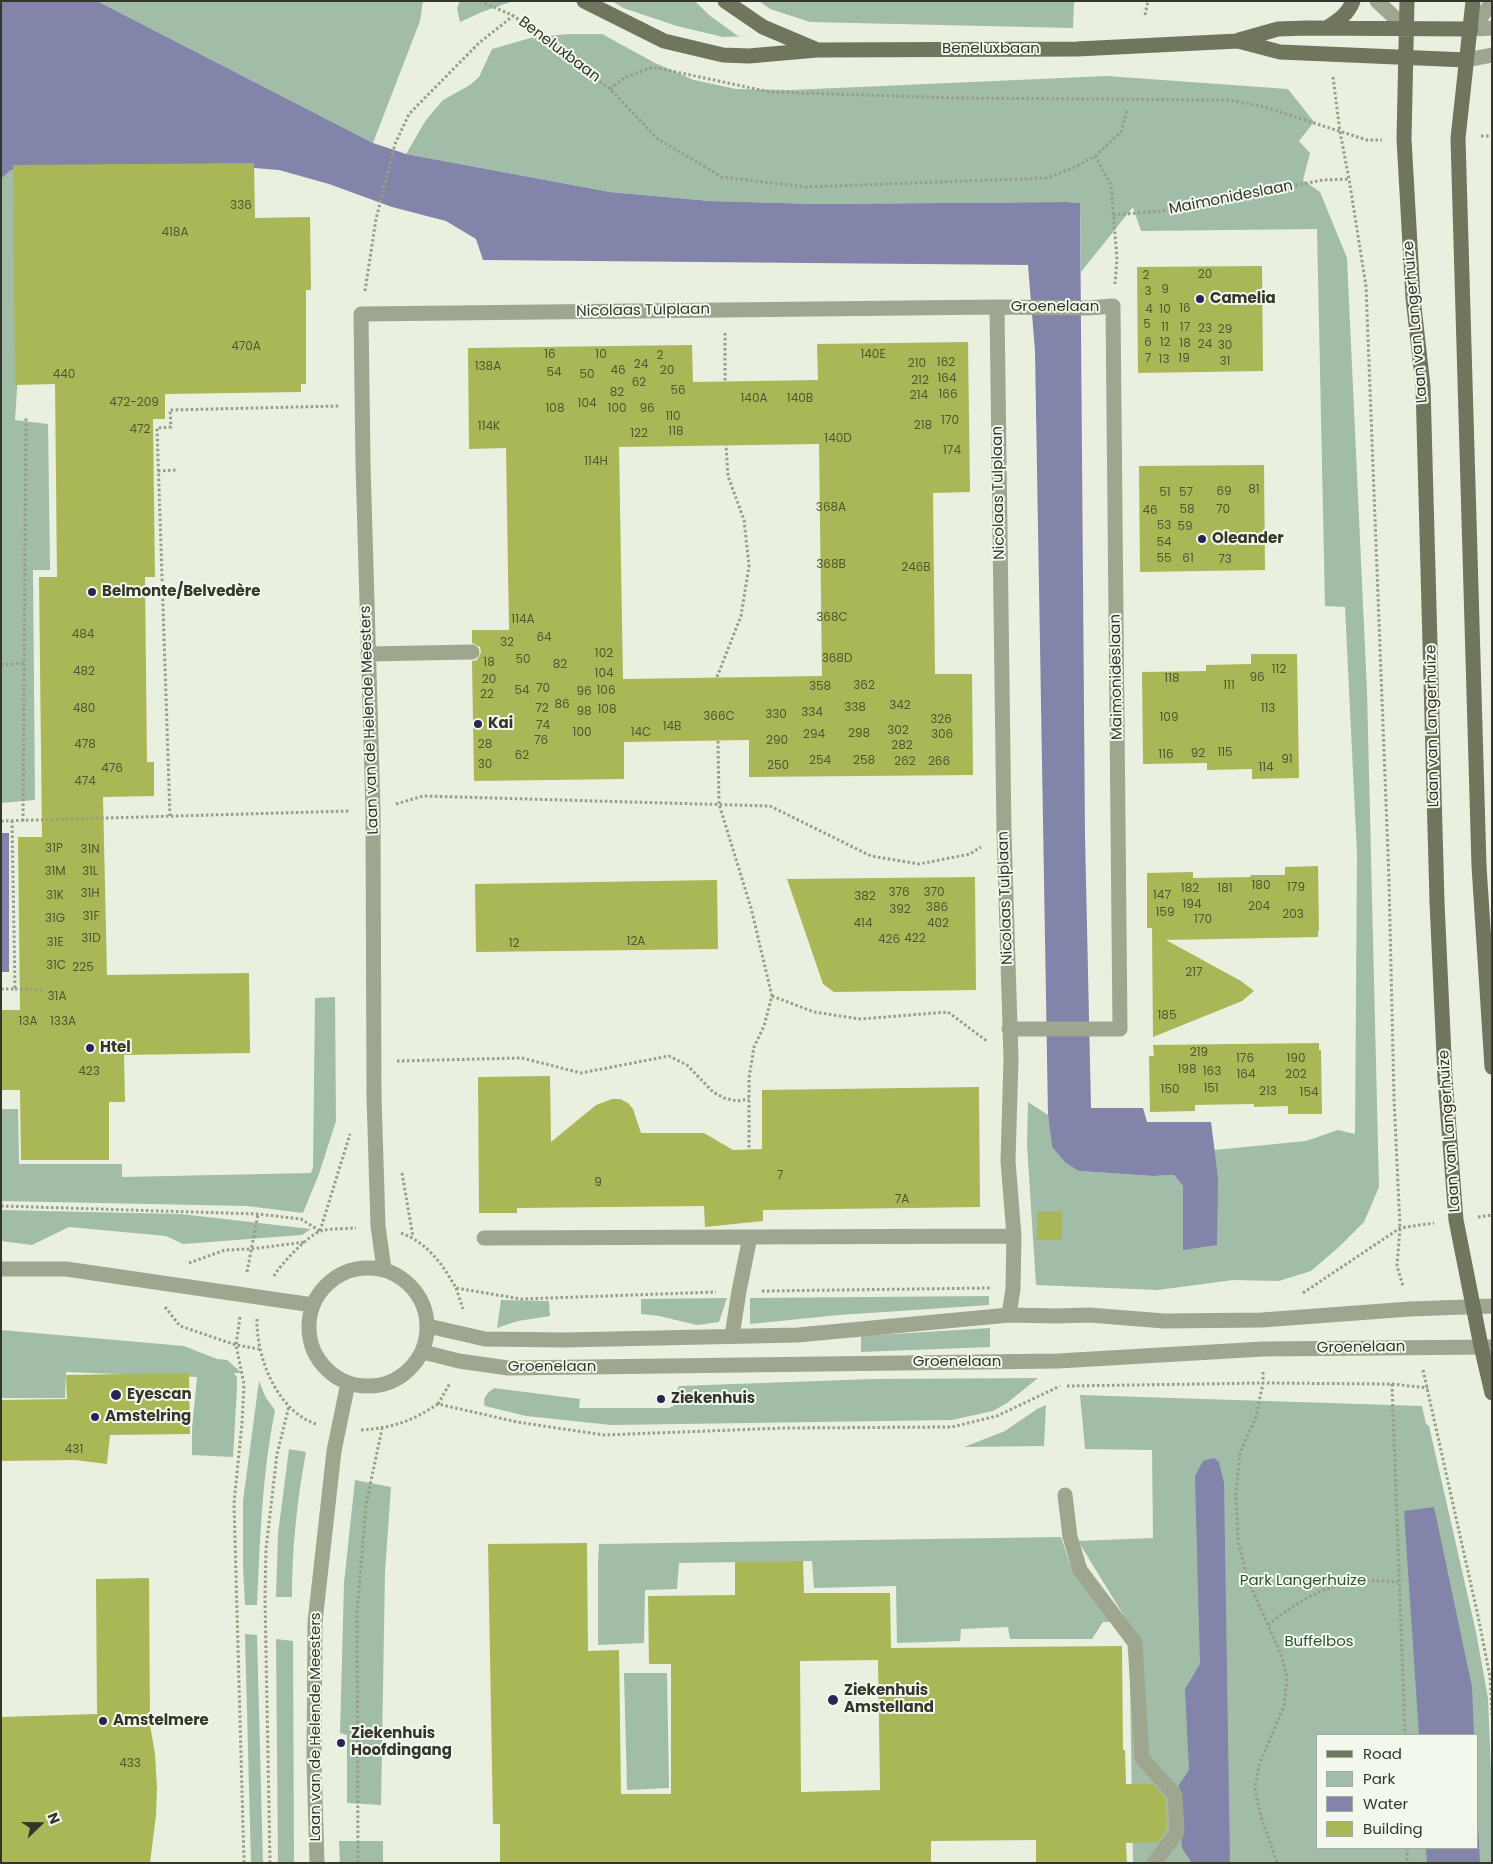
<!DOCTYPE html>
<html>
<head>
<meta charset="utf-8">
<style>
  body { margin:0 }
  #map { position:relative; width:1493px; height:1864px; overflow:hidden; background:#e9f0df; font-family:Poppins,sans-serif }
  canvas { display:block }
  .frame { position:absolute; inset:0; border:2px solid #33362a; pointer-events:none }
  .legend { position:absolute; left:1316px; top:1734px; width:162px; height:115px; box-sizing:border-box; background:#f2f8eb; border:1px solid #a6aa9e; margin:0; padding:6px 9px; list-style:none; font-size:15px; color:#33362a }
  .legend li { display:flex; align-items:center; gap:10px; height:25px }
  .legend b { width:25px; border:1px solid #a6aa9e }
  .north { position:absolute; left:15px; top:1799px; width:50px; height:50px; -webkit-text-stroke:4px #f2f8eb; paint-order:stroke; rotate:68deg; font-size:14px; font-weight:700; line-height:20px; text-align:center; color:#33362a }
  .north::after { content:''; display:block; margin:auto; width:18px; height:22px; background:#33362a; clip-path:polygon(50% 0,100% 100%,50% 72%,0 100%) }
</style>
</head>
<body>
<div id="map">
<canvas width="1493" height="1864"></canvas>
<div class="frame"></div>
<ul class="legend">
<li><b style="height:6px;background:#70755d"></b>Road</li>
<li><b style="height:14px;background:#a1bda7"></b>Park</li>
<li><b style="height:14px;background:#8284a9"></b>Water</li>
<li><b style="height:14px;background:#aab756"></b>Building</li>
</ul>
<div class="north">N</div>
</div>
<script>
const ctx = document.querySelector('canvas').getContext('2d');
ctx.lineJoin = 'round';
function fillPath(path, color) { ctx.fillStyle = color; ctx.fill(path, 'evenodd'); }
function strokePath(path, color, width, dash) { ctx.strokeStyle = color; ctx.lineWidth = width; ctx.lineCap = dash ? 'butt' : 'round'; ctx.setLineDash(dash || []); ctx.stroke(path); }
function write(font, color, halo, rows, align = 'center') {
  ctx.font = font + ' Poppins,sans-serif'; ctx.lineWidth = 4; ctx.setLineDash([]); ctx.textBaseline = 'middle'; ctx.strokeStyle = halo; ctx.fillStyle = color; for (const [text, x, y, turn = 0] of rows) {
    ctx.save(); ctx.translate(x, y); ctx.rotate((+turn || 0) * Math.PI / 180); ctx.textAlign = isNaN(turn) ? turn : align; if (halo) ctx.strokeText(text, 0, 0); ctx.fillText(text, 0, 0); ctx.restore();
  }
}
fillPath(new Path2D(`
  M97,1H423L420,21L373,143Z
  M460,1H513L482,12L460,22L457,8Z
  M612,1H695L709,15L738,36H751L723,37L677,26L623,8Z
  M759,1H1074L1073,28L810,22L770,9Z
  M570,34H602L655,63L694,80L736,89L791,90L1107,76L1288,89L1314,122L1299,141L1310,153L1303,180L1320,192L1347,258L1367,691L1379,1187L1364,1222L1340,1246L1311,1271L1279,1281L1233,1280L1158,1290L1036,1285L1027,1145L1028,1102L1048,1115L1052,1147L1079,1171L1153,1176L1174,1175L1183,1186V1249L1218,1177L1214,1150L1306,1141L1338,1130L1355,1134L1357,854L1345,607L1325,606L1317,229L1141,231L1133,207L1081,272L1080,203L1067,202L816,204L710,201L610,192L406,154L426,120L443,100L470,85L479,77L492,49L534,37Z
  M11,170H19L18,375L15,420L48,424L50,570H33L35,800L1,803V179Z
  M335,997L336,1121L319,1174L303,1213L247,1206L1,1201V1109H18L19,1164H122V1177L311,1173L313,1167L315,998Z
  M1,1210L181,1214L311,1229L302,1235L183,1244L166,1236L69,1227L32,1245L1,1241Z
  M989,1296V1305L839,1315L750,1324V1298Z
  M727,1298L719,1322L697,1325L659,1316L641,1314V1299Z
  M501,1300L549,1301L550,1316L518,1321L497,1328Z
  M990,1328V1347L861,1352V1336Z
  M1,1330L184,1346L217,1359L227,1360L242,1373H234L237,1377V1388L233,1457L192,1455V1428L197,1377L66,1372L65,1398H1Z
  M1038,1378L1007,1403L993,1411L952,1420L611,1425L526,1416L485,1406C482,1398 487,1393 494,1388L580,1399L579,1408H669L673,1406L674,1396L679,1386L873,1379Z
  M259,1381L266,1398L275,1410C262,1475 260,1539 257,1605H245L243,1567V1501Z
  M1080,1395L1422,1406L1426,1424L1429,1426L1476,1632L1488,1698L1492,1795V1863H1133L1129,1624L1078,1541L1153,1538L1152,1450L1085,1449ZM1317,1735H1477V1848H1317Z
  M1046,1405L1044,1446L964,1447L1005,1431L1037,1409Z
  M289,1449L306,1452C297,1500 292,1548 292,1597H276L278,1534Z
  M355,1480L391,1487L385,1572L381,1805L347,1803V1735L340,1733L344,1583Z
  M1061,1537L1070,1564L1114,1622H1103L1092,1639H1010L1008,1627L961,1629L960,1641L897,1643L896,1586L814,1588L812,1561L679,1563L677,1589L645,1590L644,1643L598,1645V1564L599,1544Z
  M245,1634L257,1635L263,1863H251Z
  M276,1639L293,1641L294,1863H278Z
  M624,1673H667L669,1788L627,1790Z
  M339,1841H383V1863H340Z`), '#a1bda7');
fillPath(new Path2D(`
  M1,1H97L373,143L406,154L610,192L710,201L816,204L1067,202L1080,203L1085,836L1091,1108H1143L1147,1122H1211L1218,1177L1217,1245L1183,1250V1186L1174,1175L1153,1176L1079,1171L1066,1163L1052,1147L1048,1115L1035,351L1028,265L483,260L476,239L446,221L392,207L329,184L279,170L218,165L11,170L1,179Z
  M1,833H9V972H1Z
  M1214,1458L1219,1462L1224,1483L1230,1863H1192L1182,1848L1179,1785L1189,1770L1185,1689L1200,1664L1195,1476L1203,1461Z
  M1434,1507L1472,1687L1474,1735H1419L1404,1511Z
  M1477,1811L1480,1863H1427L1426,1848H1477Z`), '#8284a9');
fillPath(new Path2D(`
  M254,163L255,218L310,217L311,290H306V384H301V392L165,394V419H153L155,577H145L147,762H154V796L103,797L107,975L249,973L250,1053L124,1055L125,1102H109V1160H21L20,1090H1V1010H20L18,837H42L39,577H57L55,384L15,385L13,165Z
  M1262,266L1263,371L1138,373L1137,267Z
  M968,342L970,492L933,493L935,674H972L973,775L749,777V740L624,742V779L474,781L472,661L477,660L481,652L480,647L472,643V630H509L506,448L469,449L468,348L692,345L693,382L818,380L817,344ZM819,444L822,676L623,679L619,447Z
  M1264,465L1265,570L1140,572L1139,466Z
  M1251,654H1297L1299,778L1252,779V769L1207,770V763L1143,764L1142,672L1206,671V665L1251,664Z
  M1318,866L1319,931H1318V937L1166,940L1241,981L1254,991L1242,1001L1153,1037L1152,928H1147V873L1193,872V878L1251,877L1250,875H1285V867Z
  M975,877L976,990L834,992L823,984L787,879Z
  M717,880L718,949L476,952L475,884Z
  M1319,1043V1050H1321L1322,1114H1288V1106L1254,1107V1104L1195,1105V1111L1150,1112L1149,1056H1154L1153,1045Z
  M550,1076L551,1142L596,1105L612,1099H620L628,1103L633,1109L641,1133H704L733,1150L762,1149V1090L979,1087L980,1207L763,1210V1221L705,1227L704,1206L517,1208V1213H479L478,1077Z
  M1037,1211H1062V1240H1037Z
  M189,1373L190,1434L110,1435L107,1464L75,1460L1,1461V1400L67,1399L66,1375Z
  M587,1543L588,1651L619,1650L621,1794H671V1664H649L648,1596L735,1595V1562L803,1561L804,1593H890L891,1648L1122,1646L1123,1750H1125L1126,1784H1153L1166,1799L1167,1828L1158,1842L1126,1843L1127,1863H1036V1840L931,1841V1863H500V1824H493L488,1544ZM878,1660L880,1790L801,1792L800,1661Z
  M149,1578L150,1725L155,1754L157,1788L156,1815L150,1863H1V1717L97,1714L96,1579Z`), '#aab756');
strokePath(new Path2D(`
  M480,1L514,16L610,89L658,139L722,177L806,187L1047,178L1073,168L1095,156L1121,132L1127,110
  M1145,15L1148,1
  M1333,77L1340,132L1349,179L1366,286L1389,880L1394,1098L1400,1228L1397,1266L1403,1286
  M610,89L624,78L653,67L770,92L957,98L1230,100L1261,106L1367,140H1382
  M1481,136H1492
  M1095,156L1111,185L1117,259L1115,284
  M1113,215L1161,211L1323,180L1349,179
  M365,291L376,219L395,144L409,114L479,43L513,16
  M725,333V382
  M158,471L176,470
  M1,665L24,663
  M717,677L741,616L749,566L744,520L728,476L726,445
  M718,741L719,804L751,908L772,996L764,1026L754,1047L749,1078V1150
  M396,804L423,796L770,806L871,856L919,864L970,854L981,847
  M170,816L157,428L171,427L170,410L339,406
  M1,821L350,811
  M23,821L26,418
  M1,989H15L12,821
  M15,989L44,990
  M772,996L814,1012L860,1019L948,1012L988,1042
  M397,1061L522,1058L581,1073L669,1056L687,1065L713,1092L724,1098L737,1101L749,1099
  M402,1173L413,1237
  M1,1206L258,1214L301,1219L320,1231
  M1478,1217L1492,1215
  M320,1231L350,1134
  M401,1233C427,1242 443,1265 456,1288L521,1299L716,1292
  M189,1263L225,1250L251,1249L305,1242
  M247,1272L258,1214
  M274,1276C280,1265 308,1235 321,1231C331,1228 345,1229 356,1228
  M456,1288L463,1309
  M762,1291L991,1288
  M1303,1293L1400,1228L1434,1223
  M165,1307L180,1326L236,1345L259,1349
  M240,1317L236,1345L244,1384L242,1423L234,1503L244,1863
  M257,1319C256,1357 277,1411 316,1424
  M1423,1370L1478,1616L1490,1677L1492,1716
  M1263,1372V1383L1256,1417L1240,1453L1236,1494L1238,1540L1247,1578L1281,1654L1287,1677L1284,1706L1259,1765L1255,1789L1261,1817L1277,1863
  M1392,1384L1405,1735
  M1067,1386L1263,1383L1392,1384L1428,1388
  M438,1404L450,1383
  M361,1430C393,1428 412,1421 438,1404L517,1422L604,1435L785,1428L952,1427L997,1416L1060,1386
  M1268,1625C1291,1606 1318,1589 1347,1583C1364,1579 1381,1581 1398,1582
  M1407,1848V1863
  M270,1863L265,1598L266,1549L277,1454L289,1406
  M358,1863L357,1613L366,1504L382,1429`), '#969e86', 3, [2.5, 2.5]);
strokePath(new Path2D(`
  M1377,1L1407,29
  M1471,29L1492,3
  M1471,29L1492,28
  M1466,60L1492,55
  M997,307L1089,308L1113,306L1120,1029H1009
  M368,654L472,652
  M484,1238L1014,1236
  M309 1327a59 59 0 1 1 118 0a59 59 0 1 1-118 0Z
  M1,1269H66L313,1305
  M384,1269L378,1226L374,1096L373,810L363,464L361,314L997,307L1004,832L1011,1059L1008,1161L1014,1236L1013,1289L1009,1315
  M428,1326L485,1339L564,1340L798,1335L1009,1315L1056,1316L1089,1315L1164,1321L1262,1320L1410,1309L1492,1306
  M732,1336L739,1291L750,1237
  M423,1352L459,1361L508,1368L1058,1361L1263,1349L1492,1347
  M1065,1495L1070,1537L1080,1570L1135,1643L1142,1758L1175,1795L1177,1832L1154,1863
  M317,1863L314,1762L315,1622L334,1451L348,1383`), '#9fa68f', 15);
strokePath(new Path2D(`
  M584,1L664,41L723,55L749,56L817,50L1077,49L1238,41L1280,52L1466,60
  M725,1L763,27L815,49
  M1407,1L1404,139L1413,298L1423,386L1437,902L1445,1078L1456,1220L1481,1346L1492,1393
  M1473,1L1458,138L1479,866L1492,1067
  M1328,27C1339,20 1348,14 1353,1
  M1239,40L1278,29L1307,28L1471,29`), '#70755d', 15);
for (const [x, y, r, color] of [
  [1200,299,5,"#252752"],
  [1202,539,5,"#252752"],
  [92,592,5,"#252752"],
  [478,724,5,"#252752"],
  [90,1048,5,"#252752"],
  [116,1395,6,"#252752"],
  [661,1399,5,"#252752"],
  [95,1417,5,"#252752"],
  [833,1700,6,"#252752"],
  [103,1721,5,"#252752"],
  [341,1743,5,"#252752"]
]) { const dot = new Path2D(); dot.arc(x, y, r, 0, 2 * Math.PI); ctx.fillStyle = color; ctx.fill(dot); strokePath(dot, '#f2f8eb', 2); }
write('12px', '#515635', null, [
  ["336",241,206],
  ["418A",175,233],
  ["20",1205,275],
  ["2",1146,276],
  ["9",1165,290],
  ["3",1148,292],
  ["16",1185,309],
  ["4",1149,310],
  ["10",1165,310],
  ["5",1147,325],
  ["11",1165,328],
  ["17",1185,328],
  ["23",1205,329],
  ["29",1225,330],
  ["6",1148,343],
  ["12",1165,343],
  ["18",1185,344],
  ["24",1205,345],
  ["30",1225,346],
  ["470A",246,347],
  ["16",550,355],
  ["10",601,355],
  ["140E",873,355],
  ["2",660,356],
  ["7",1148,359],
  ["19",1184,359],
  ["13",1164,360],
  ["31",1225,362],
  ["162",946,363],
  ["210",917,364],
  ["24",641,365],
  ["138A",488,367],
  ["46",618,371],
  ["20",667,371],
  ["54",554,373],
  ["440",64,375],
  ["50",587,375],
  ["164",947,379],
  ["212",920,381],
  ["62",639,383],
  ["56",678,391],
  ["82",617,393],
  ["166",948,395],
  ["214",919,396],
  ["140A",754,399],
  ["140B",800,399],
  ["472-209",134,403],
  ["104",587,404],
  ["108",555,409],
  ["100",617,409],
  ["96",647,409],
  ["110",673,417],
  ["170",950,421],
  ["218",923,426],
  ["114K",489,427],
  ["472",140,430],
  ["118",676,432],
  ["122",639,434],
  ["140D",838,439],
  ["174",952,451],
  ["114H",596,462],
  ["81",1254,490],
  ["69",1224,492],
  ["51",1165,493],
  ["57",1186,493],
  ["368A",831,508],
  ["58",1187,510],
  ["70",1223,510],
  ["46",1150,511],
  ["53",1164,526],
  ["59",1185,527],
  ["54",1164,543],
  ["55",1164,559],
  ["61",1188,559],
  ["73",1225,560],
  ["368B",831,565],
  ["246B",916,568],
  ["368C",832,618],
  ["114A",523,620],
  ["484",83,635],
  ["64",544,638],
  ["32",507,643],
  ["102",604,654],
  ["368D",837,659],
  ["50",523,660],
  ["18",489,663],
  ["82",560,665],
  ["112",1279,670],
  ["482",84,672],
  ["104",604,674],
  ["96",1257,678],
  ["118",1172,679],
  ["20",489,680],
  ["362",864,686],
  ["111",1229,686],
  ["358",820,687],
  ["70",543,689],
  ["54",522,691],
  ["106",606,691],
  ["96",584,692],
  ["22",487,695],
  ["86",562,705],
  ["342",900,706],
  ["338",855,708],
  ["480",84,709],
  ["72",542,709],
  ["113",1268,709],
  ["108",607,710],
  ["98",584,712],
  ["334",812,713],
  ["330",776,715],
  ["366C",719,717],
  ["109",1169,718],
  ["326",941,720],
  ["74",543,726],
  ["14B",672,727],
  ["302",898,731],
  ["100",582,733],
  ["14C",641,733],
  ["298",859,734],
  ["294",814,735],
  ["306",942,735],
  ["76",541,741],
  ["290",777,741],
  ["478",85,745],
  ["28",485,745],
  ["282",902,746],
  ["115",1225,753],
  ["92",1198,754],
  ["116",1166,755],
  ["62",522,756],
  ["91",1287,760],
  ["254",820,761],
  ["258",864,761],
  ["262",905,762],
  ["266",939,762],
  ["30",485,765],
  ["250",778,766],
  ["114",1266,768],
  ["476",112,769],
  ["474",85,782],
  ["31P",54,849],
  ["31N",90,850],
  ["31M",55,872],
  ["31L",90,872],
  ["180",1261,886],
  ["179",1296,888],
  ["182",1190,889],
  ["181",1225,889],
  ["376",899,893],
  ["370",934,893],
  ["31H",90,894],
  ["31K",55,896],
  ["147",1162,896],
  ["382",865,897],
  ["194",1192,905],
  ["204",1259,907],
  ["386",937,908],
  ["392",900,910],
  ["159",1165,913],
  ["203",1293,915],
  ["31F",91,917],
  ["31G",55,919],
  ["170",1203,920],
  ["414",863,924],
  ["402",938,924],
  ["31D",91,939],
  ["422",915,939],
  ["426",889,940],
  ["12A",636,942],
  ["31E",55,943],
  ["12",514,944],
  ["31C",56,966],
  ["225",83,968],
  ["217",1194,973],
  ["31A",57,997],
  ["185",1167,1016],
  ["13A",28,1022],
  ["133A",63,1022],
  ["219",1199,1053],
  ["176",1245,1059],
  ["190",1296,1059],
  ["198",1187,1070],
  ["423",89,1072],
  ["163",1212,1072],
  ["164",1246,1075],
  ["202",1296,1075],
  ["151",1211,1089],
  ["150",1170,1090],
  ["213",1268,1092],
  ["154",1309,1093],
  ["7",780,1176],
  ["9",598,1183],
  ["7A",902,1200],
  ["431",74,1450],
  ["433",130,1764]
]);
write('15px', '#33362a', '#f2f8eb', [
  ["Beneluxbaan",991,49],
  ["Beneluxbaan",559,50,37],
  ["Maimonideslaan",1231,198,-11],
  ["Groenelaan",1055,307],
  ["Nicolaas Tulplaan",643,311,-1],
  ["Laan van Langerhuize",1416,322,-95],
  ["Nicolaas Tulplaan",999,493,-91],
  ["Maimonideslaan",1117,677,-91],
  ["Laan van de Helende Meesters",370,720,-92],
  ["Laan van Langerhuize",1433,726,-91],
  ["Nicolaas Tulplaan",1006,898,-92],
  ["Laan van Langerhuize",1450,1131,-94],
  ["Groenelaan",1361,1348,-1],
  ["Groenelaan",957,1362],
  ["Groenelaan",552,1367],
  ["Laan van de Helende Meesters",316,1727,-90]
]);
write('bold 15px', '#33362a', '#f2f8eb', [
  ["Camelia",1210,299],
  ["Oleander",1212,539],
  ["Belmonte/Belvedère",102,592],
  ["Kai",488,724],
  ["Htel",100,1048],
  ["Eyescan",127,1395],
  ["Ziekenhuis",671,1399],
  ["Amstelring",105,1417],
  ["Ziekenhuis",844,1691],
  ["Amstelland",844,1708],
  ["Amstelmere",113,1721],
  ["Ziekenhuis",351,1734],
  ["Hoofdingang",351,1751]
], 'left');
write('15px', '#315139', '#f2f8eb', [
  ["Park Langerhuize",1303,1581],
  ["Buffelbos",1319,1642]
]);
</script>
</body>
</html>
